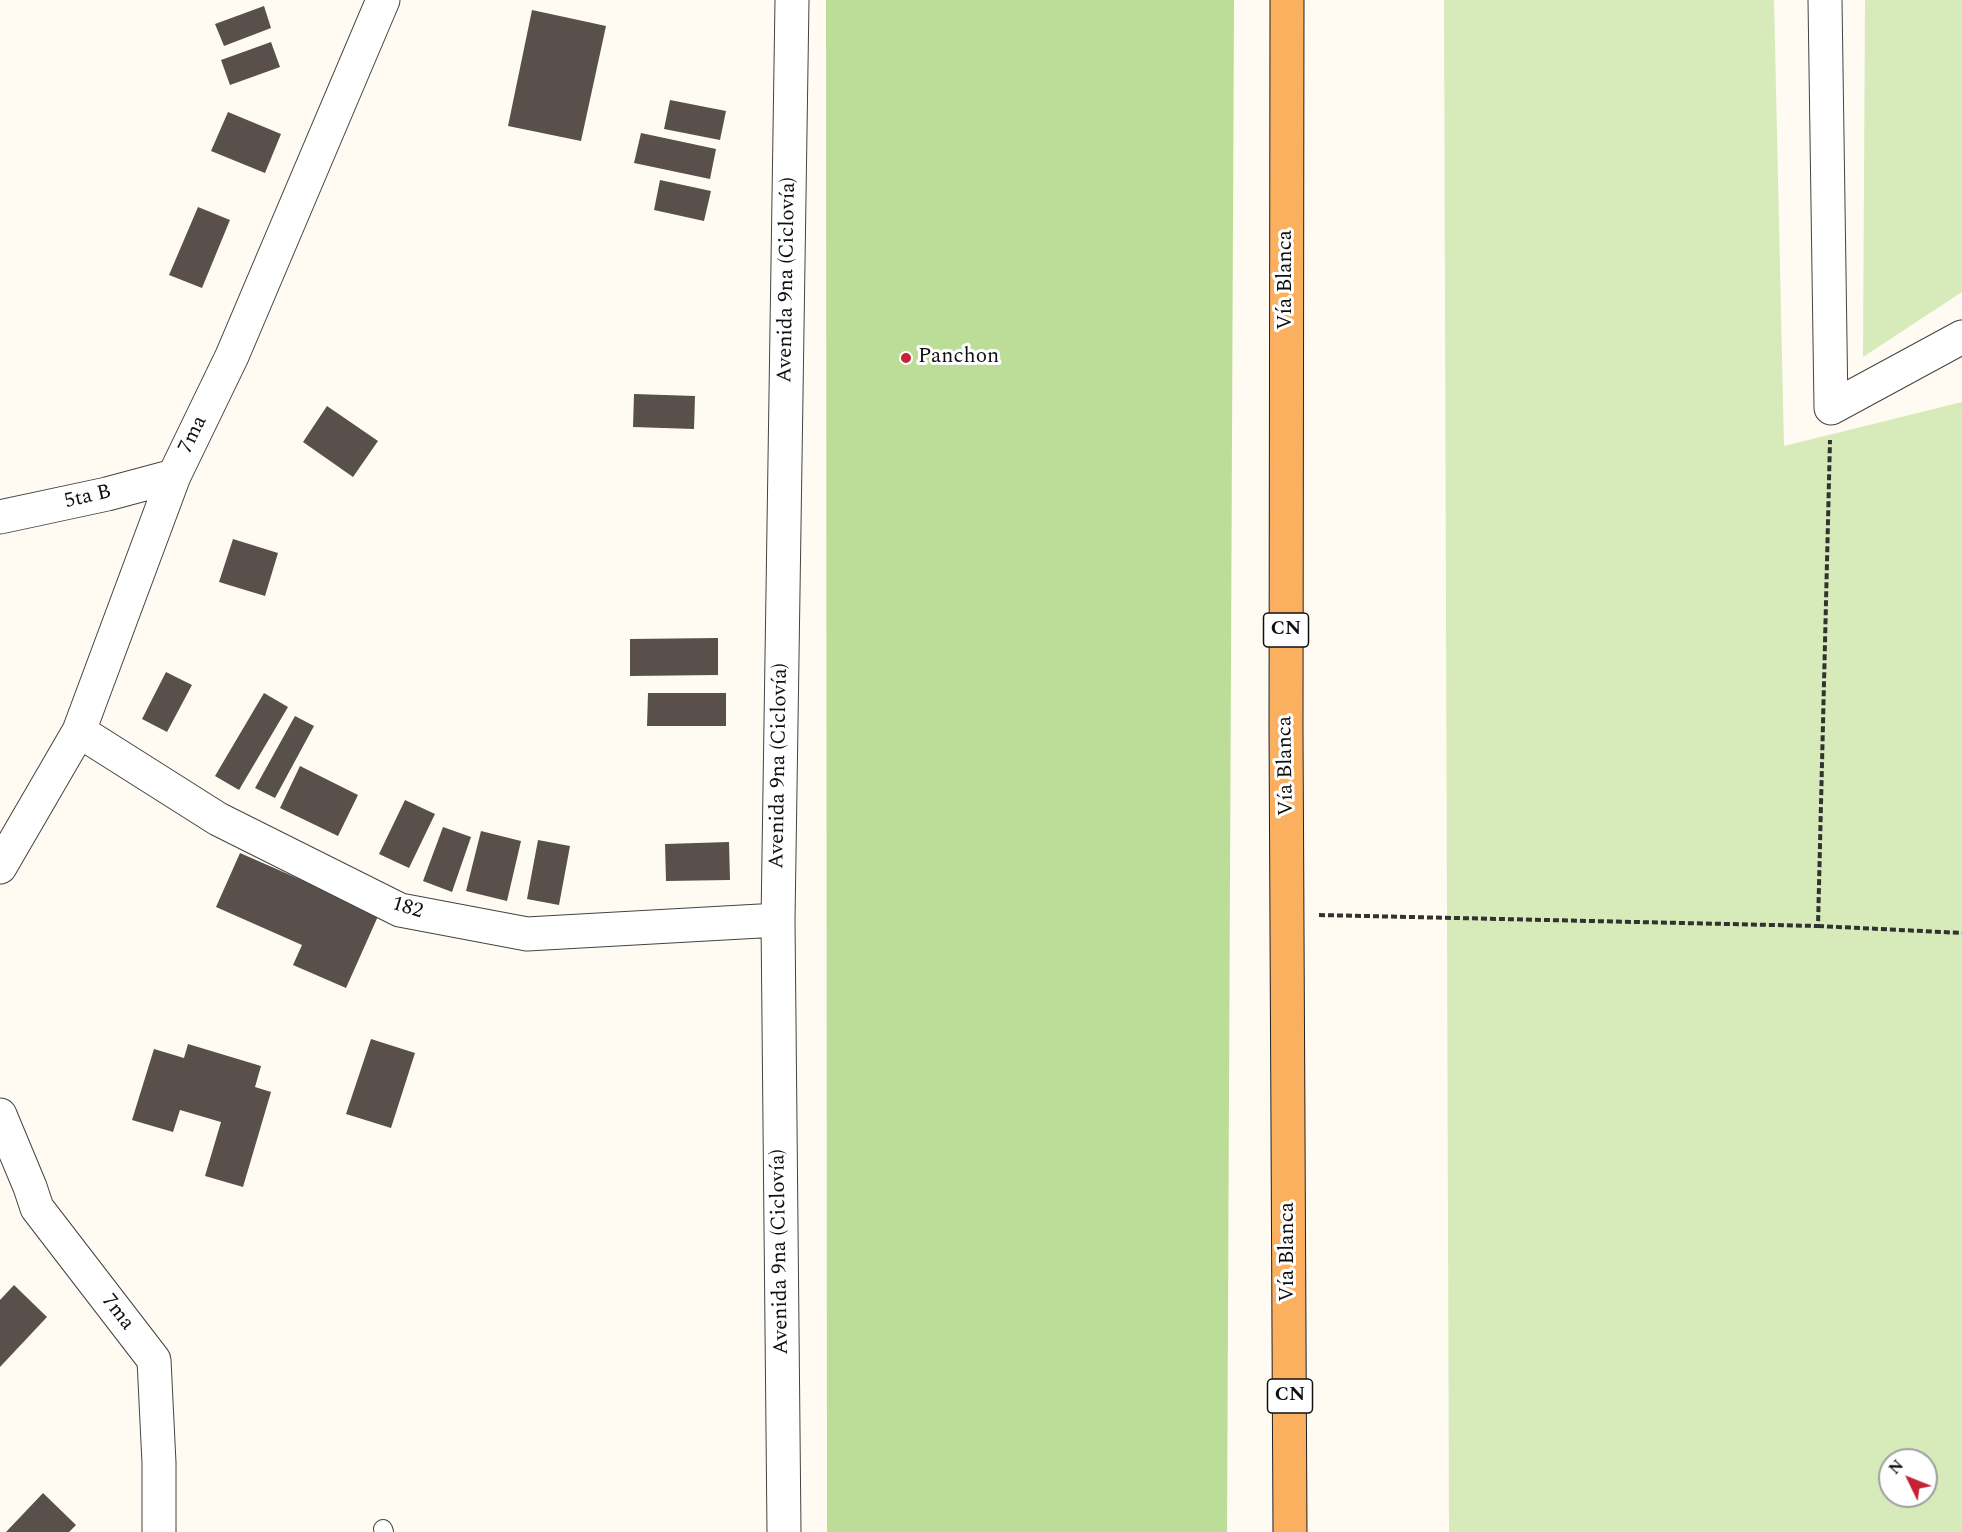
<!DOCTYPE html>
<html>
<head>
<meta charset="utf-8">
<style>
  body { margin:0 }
  #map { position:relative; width:1962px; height:1532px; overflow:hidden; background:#fffbf2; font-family:Spectral,serif }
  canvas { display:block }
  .north { position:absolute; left:1878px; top:1448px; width:60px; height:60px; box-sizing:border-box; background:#fff; border:2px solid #9f9f9f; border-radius:50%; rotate:313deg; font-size:16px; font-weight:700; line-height:24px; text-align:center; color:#101010 }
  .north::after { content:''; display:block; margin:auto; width:21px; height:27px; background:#c52236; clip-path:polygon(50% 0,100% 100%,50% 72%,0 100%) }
</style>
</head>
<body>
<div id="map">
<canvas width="1962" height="1532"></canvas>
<div class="north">N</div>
</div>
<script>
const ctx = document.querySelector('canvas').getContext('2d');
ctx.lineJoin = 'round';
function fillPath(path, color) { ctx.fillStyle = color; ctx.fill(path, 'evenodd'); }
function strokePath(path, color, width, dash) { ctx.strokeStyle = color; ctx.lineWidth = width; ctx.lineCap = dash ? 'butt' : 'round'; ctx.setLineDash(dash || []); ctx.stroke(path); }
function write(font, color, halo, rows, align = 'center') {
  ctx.font = font + ' Spectral,serif'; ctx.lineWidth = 6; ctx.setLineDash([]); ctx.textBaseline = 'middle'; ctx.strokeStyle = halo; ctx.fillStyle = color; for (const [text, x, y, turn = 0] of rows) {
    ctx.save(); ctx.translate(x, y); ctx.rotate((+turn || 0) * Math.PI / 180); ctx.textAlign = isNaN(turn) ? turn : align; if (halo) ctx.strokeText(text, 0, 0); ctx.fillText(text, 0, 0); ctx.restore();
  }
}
fillPath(new Path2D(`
  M1444,0H1774L1784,446L1962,402V1532H1449ZM1890,1460H1926V1496H1890Z
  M1865,0H1962V292L1863,357Z`), '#d7ebba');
fillPath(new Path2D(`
  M826,0H1234L1227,1532H827Z`), '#bcdd98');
fillPath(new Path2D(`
  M264,6L271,28L224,46L215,24Z
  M532,10L606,26L581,141L508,126Z
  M271,42L280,67L230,85L221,60Z
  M670,100L726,111L720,140L664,129Z
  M228,112L281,134L265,173L211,151Z
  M641,133L716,149L710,179L634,163Z
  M660,180L711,191L704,221L654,210Z
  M198,207L230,220L202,288L169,275Z
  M634,394L695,396L694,429L633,427Z
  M327,406L378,441L353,477L303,442Z
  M233,539L278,553L265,596L219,582Z
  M718,638V675L630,676V639Z
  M166,672L192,685L167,732L142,719Z
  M264,693L288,707L239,790L215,776Z
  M648,693H726V726H647Z
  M295,716L314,726L275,798L255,788Z
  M300,766L358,795L338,836L280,808Z
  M405,800L435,814L409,868L379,854Z
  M443,827L471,837L452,892L423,881Z
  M481,831L521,841L507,901L466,891Z
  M538,840L570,846L559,905L527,899Z
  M729,842L730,880L666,881L665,844Z
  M240,853L379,914L346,988L293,965L302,945L216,907Z
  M371,1039L415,1053L391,1128L346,1114Z
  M188,1044L261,1066L255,1087L271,1092L243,1187L205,1176L221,1122L180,1110L173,1132L132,1120L154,1049L184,1058Z
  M14,1285L47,1317L0,1367V1300Z
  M43,1493L76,1525L69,1532H6Z`), '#59504b');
const service = new Path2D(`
  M383,1529L384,1532`);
const minor = new Path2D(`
  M1825,0L1831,408L1962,337
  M0,517L107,494L174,476
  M79,731L218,819L400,910L527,934L778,920
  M0,867L79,731L174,476L232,356L383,0
  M0,1115L30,1187L37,1208L154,1360L159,1463V1532
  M784,1532L778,920L792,0`);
const trunk = new Path2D(`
  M1287,0L1286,727L1290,1532`);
strokePath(service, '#434343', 20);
strokePath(minor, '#434343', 35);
strokePath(trunk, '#212121', 35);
strokePath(new Path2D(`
  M1319,915L1818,926L1830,440
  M1818,926L1962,933`), '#323232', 4, [6, 3]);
strokePath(service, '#fff', 18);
strokePath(minor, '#fff', 33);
strokePath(trunk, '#fab05e', 33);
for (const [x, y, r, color] of [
  [906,358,6,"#c52236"]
]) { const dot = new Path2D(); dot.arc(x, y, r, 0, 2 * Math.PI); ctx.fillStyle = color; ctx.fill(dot); strokePath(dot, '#fff', 2); }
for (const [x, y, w] of [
  [1286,630,45],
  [1290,1396,45]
]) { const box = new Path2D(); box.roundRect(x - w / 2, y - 17, w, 34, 4.5); ctx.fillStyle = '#fff'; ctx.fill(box); strokePath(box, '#101010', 1.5); }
write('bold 20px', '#101010', null, [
  ["CN",1286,630],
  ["CN",1290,1396]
]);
write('21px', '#101010', '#fff', [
  ["Avenida 9na (Ciclovía)",788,280,-89],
  ["Vía Blanca",1287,280,-90],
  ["7ma",194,435,-64],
  ["5ta B",88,498,-13],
  ["Avenida 9na (Ciclovía)",780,766,-89],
  ["Vía Blanca",1287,766,-91],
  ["182",407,909,17],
  ["Avenida 9na (Ciclovía)",781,1252,-91],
  ["Vía Blanca",1289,1252,-90],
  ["7ma",117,1313,52]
]);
write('21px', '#101010', '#fff', [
  ["Panchon",918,358]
], 'left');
</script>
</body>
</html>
